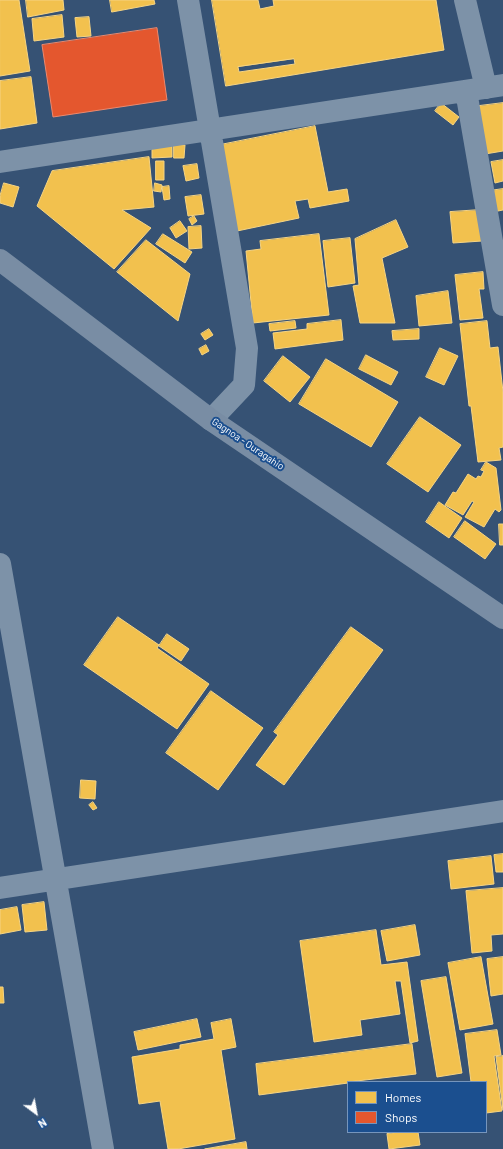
<!DOCTYPE html>
<html>
<head>
<meta charset="utf-8">
<style>
  body { margin:0 }
  #map { position:relative; width:503px; height:1149px; overflow:hidden; background:#365274; font-family:Barlow,sans-serif }
  canvas { display:block }
  .legend { position:absolute; left:347px; top:1081px; width:140px; height:52px; box-sizing:border-box; background:#1b4f8f; border:1px solid #7695bc; margin:0; padding:5px 7px; list-style:none; font-size:12px; color:#fff }
  .legend li { display:flex; align-items:center; gap:8px; height:20px }
  .legend b { width:20px; border:1px solid #7695bc }
  .north { position:absolute; left:16px; top:1093px; width:40px; height:40px; -webkit-text-stroke:3px #1b4f8f; paint-order:stroke; rotate:148deg; font-size:11px; font-weight:700; line-height:16px; text-align:center; color:#fff }
  .north::after { content:''; display:block; margin:auto; width:14px; height:18px; background:#fff; clip-path:polygon(50% 0,100% 100%,50% 72%,0 100%) }
</style>
</head>
<body>
<div id="map">
<canvas width="503" height="1149"></canvas>
<ul class="legend">
<li><b style="height:11px;background:#f2c14e"></b>Homes</li>
<li><b style="height:11px;background:#e4572e"></b>Shops</li>
</ul>
<div class="north">N</div>
</div>
<script>
const ctx = document.querySelector('canvas').getContext('2d');
ctx.lineJoin = 'round';
function fillPath(path, color) { ctx.fillStyle = color; ctx.fill(path, 'evenodd'); }
function strokePath(path, color, width, dash) { ctx.strokeStyle = color; ctx.lineWidth = width; ctx.lineCap = dash ? 'butt' : 'round'; ctx.setLineDash(dash || []); ctx.stroke(path); }
function write(font, color, halo, rows, align = 'center') {
  ctx.font = font + ' Barlow,sans-serif'; ctx.lineWidth = 4; ctx.setLineDash([]); ctx.textBaseline = 'middle'; ctx.strokeStyle = halo; ctx.fillStyle = color; for (const [text, x, y, turn = 0] of rows) {
    ctx.save(); ctx.translate(x, y); ctx.rotate((+turn || 0) * Math.PI / 180); ctx.textAlign = isNaN(turn) ? turn : align; if (halo) ctx.strokeText(text, 0, 0); ctx.fillText(text, 0, 0); ctx.restore();
  }
}
const homes = new Path2D(`
  M0,0H19L30,71L0,76Z
  M26,0H63L64,10L28,17Z
  M110,0H154L155,4L112,12Z
  M212,0H258L260,9L274,6L273,0H436L444,50L226,86ZM294,59L295,64L239,72L238,67Z
  M62,15L64,37L34,41L32,19Z
  M89,17L91,36L77,37L75,18Z
  M31,77L37,123L0,129V81Z
  M441,103L459,117L453,125L435,111Z
  M503,103V151L485,154L479,106Z
  M315,126L328,192L347,189L349,201L310,208L308,199L295,201L299,218L237,231L220,145Z
  M172,143V157L152,158V144Z
  M174,144L185,145L184,158H174Z
  M149,157L154,207L122,210L151,228L114,269L37,206L52,171Z
  M503,160V181L495,183L491,162Z
  M156,161H164V180H156Z
  M197,164L199,178L186,181L183,166Z
  M4,183L19,187L13,207L0,203V196Z
  M155,183L162,185L161,192L154,191Z
  M169,186L170,199L164,200L162,187Z
  M503,189V210L493,212L489,191Z
  M201,195L204,214L188,216L185,197Z
  M480,210L482,241L453,243L450,212Z
  M194,216L197,221L192,225L189,219Z
  M396,220L408,247L382,258L395,323H360L353,286L359,285L355,239Z
  M180,221L187,231L176,238L170,228Z
  M201,226L202,248L189,249L188,227Z
  M163,234L192,252L185,263L156,244Z
  M319,234L329,315L253,323L246,251L261,249L260,241Z
  M350,238L355,283L328,287L323,241Z
  M146,240L190,274L178,321L117,272Z
  M483,272L484,289H479L483,318L460,320L455,275Z
  M448,291L452,323L419,326L416,296Z
  M341,320L343,340L275,349L273,333L307,329V324Z
  M295,321L296,328L270,331L269,324Z
  M487,321L490,348L498,347L503,392V447L499,448L501,460L478,462L471,406H469L460,324Z
  M209,329L213,335L205,340L201,334Z
  M419,329V339L393,340L392,331Z
  M206,345L209,351L202,355L199,349Z
  M440,348L458,356L444,385L426,377Z
  M366,355L398,372L391,385L359,369Z
  M283,356L310,377L290,402L264,381Z
  M326,359L398,402L371,447L299,404Z
  M420,417L461,445L428,492L387,464Z
  M486,462L496,468L501,510L499,512L495,509L484,527L465,517L474,502L472,501L463,515L445,505L453,492L456,493L468,474L476,479L478,476L481,477L484,471L481,470Z
  M439,502L462,518L449,538L426,522Z
  M465,521L496,544L485,559L454,537Z
  M499,524H503V545H500Z
  M118,617L159,645L157,648L209,684L177,729L84,665Z
  M351,627L383,650L284,785L256,765L278,735L274,732Z
  M167,634L189,649L181,661L159,646Z
  M211,691L263,728L218,790L166,753Z
  M81,780L96,781L95,799L80,798Z
  M93,802L97,808L93,810L89,805Z
  M503,854V872H496L494,855Z
  M491,856L494,884L451,889L448,861Z
  M503,888V934L491,935L492,951L472,953L466,891Z
  M44,902L47,930L25,932L22,905Z
  M17,907L21,930L0,934V910Z
  M415,925L420,955L387,961L381,931Z
  M376,930L381,965L407,962L418,1041L410,1043L401,981H395L400,1014L360,1020L362,1035L314,1042L300,941Z
  M481,957L493,1024L460,1030L448,963Z
  M503,957V994L491,996L487,959Z
  M446,977L462,1073L437,1077L421,981Z
  M0,987H3L4,1003H0Z
  M197,1019L201,1037L138,1050L134,1032Z
  M231,1019L236,1047L221,1050L235,1139L178,1149H168L160,1101L139,1104L132,1057L180,1049V1045L214,1039L211,1023Z
  M497,1030L501,1055L494,1056L502,1111L486,1113V1082H471L465,1034Z
  M412,1044L416,1074L348,1082V1083L259,1095L256,1064Z
  M503,1056V1110L496,1057Z
  M399,1132H418L420,1145L389,1149L387,1134Z
  M246,1142L247,1149H205Z`);
fillPath(homes, '#f2c14e');
strokePath(homes, '#f6d483', 1);
const shops = new Path2D(`
  M157,28L167,100L53,117L42,45Z`);
fillPath(shops, '#e4572e');
strokePath(shops, '#ec896d', 1);
strokePath(new Path2D(`
  M188,0L247,348L244,385L211,420
  M465,0L486,88
  M466,91L503,305
  M0,162L503,85
  M0,564L103,1149
  M0,888L503,811`), '#7d92a8', 22);
strokePath(new Path2D(`
  M0,260L211,420L503,618`), '#798da4', 22);
write('10px', '#fff', '#1b4f8f', [
  ["Gagnoa - Ouragahio",248,444,34]
]);
</script>
</body>
</html>
